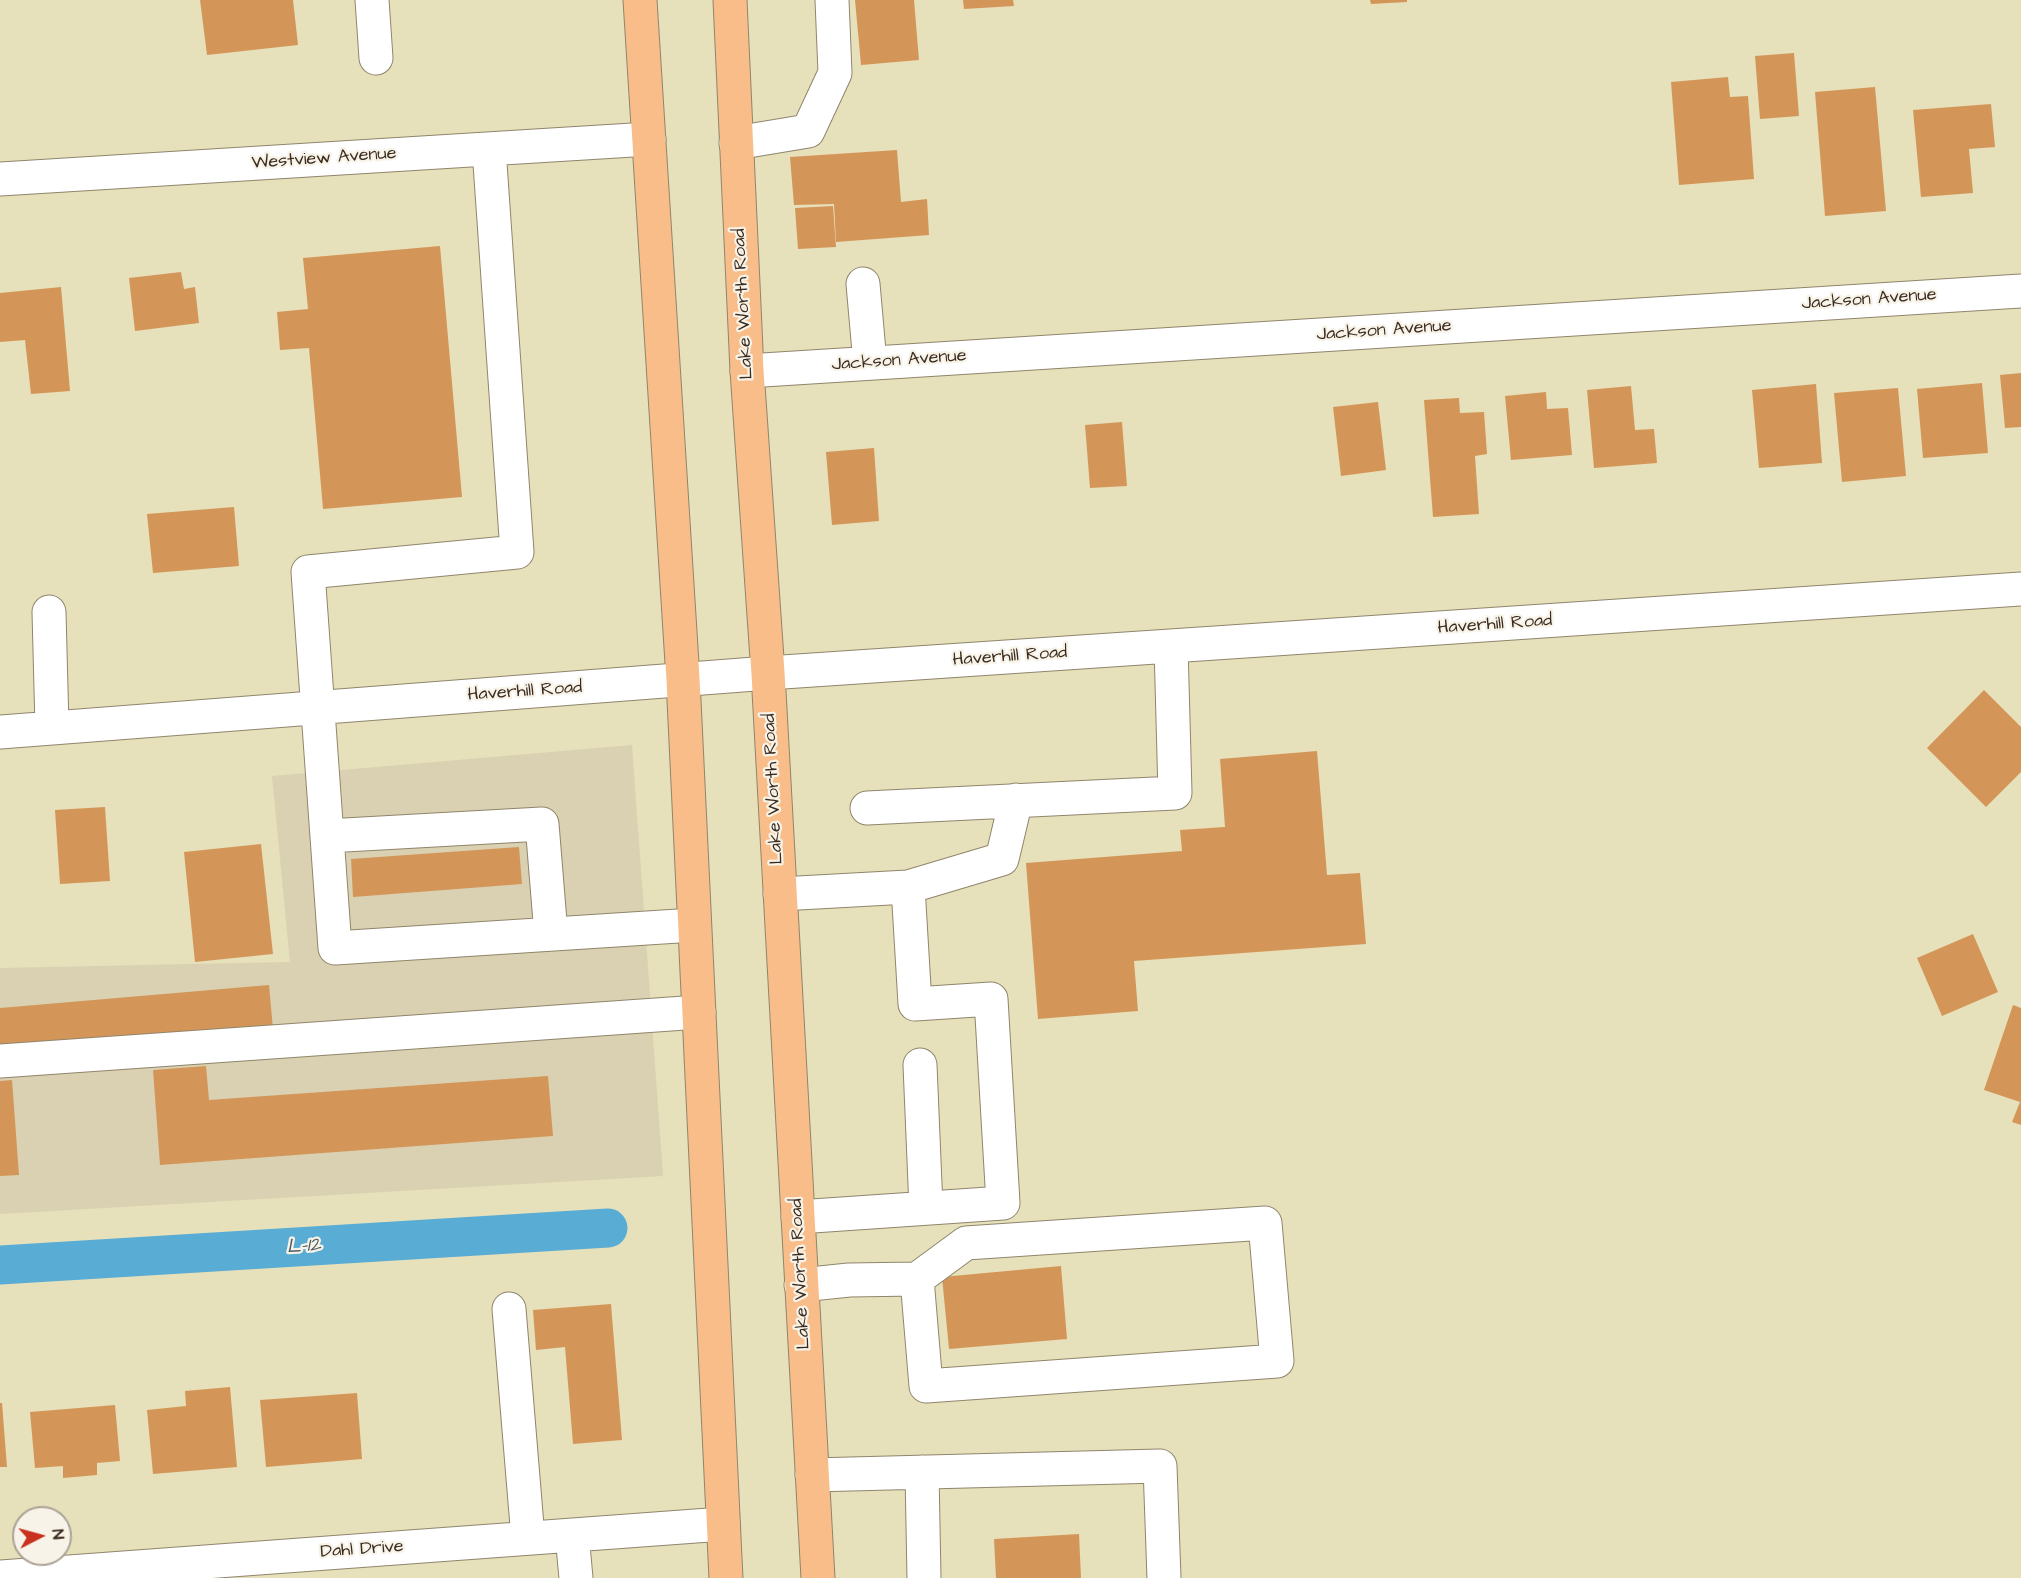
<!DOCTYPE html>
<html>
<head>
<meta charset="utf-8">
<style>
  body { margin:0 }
  #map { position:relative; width:2021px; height:1578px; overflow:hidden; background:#e6e0bb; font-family:"Architects Daughter",sans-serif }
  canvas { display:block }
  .north { position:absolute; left:12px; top:1506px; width:60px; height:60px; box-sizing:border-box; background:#f7f3e8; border:2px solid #aca397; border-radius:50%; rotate:84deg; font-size:16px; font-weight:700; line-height:24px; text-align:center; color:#3b2a1e }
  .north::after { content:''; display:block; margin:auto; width:21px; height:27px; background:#c8321e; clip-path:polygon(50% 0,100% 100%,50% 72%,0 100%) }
</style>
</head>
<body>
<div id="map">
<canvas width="2021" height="1578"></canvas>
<div class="north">N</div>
</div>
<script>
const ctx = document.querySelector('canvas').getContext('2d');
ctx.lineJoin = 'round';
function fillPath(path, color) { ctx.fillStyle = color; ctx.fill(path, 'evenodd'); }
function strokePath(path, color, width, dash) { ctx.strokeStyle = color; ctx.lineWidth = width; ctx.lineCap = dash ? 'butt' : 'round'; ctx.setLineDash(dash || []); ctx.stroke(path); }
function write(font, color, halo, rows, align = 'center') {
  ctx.font = font + ' "Architects Daughter",sans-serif'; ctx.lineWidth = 4.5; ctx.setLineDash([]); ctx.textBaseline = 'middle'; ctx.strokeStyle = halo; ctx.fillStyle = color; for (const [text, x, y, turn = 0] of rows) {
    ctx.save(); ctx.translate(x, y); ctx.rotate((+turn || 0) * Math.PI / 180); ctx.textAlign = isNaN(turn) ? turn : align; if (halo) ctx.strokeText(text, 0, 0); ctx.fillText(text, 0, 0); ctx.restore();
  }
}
fillPath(new Path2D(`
  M632,745L663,1176L0,1214V968L290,962L272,776Z`), '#d9d1b1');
strokePath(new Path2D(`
  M0,1265L608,1228`), '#59acd4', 39);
fillPath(new Path2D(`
  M200,0H293L298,45L207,55Z
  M855,0H914L919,60L861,65Z
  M963,0H1013L1014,6L964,9Z
  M1370,0H1407V2L1371,4Z
  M1794,53L1799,116L1760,119L1755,56Z
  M1728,77L1730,97L1748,96L1754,179L1679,185L1671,82Z
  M1875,87L1886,211L1825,216L1815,92Z
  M1991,104L1995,147L1969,149L1973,193L1921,197L1913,110Z
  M897,150L901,202L927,199L929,235L836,242L834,204L794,205L790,157Z
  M833,206L836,247L798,249L795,208Z
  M440,246L462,497L323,509L309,348L280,350L277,312L308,309L303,258Z
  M181,272L184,289L195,287L199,323L135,331L129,278Z
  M61,287L70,391L31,394L25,340L0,342V293Z
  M2021,373V427L2005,428L2000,375Z
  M1982,383L1988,453L1923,458L1917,389Z
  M1816,384L1822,463L1759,468L1752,390Z
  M1631,386L1635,430L1654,429L1657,463L1594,468L1587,390Z
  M1898,388L1906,476L1842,482L1834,393Z
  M1546,392L1547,409L1568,408L1572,455L1511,460L1505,396Z
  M1459,398L1460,413L1484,412L1487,454L1475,456L1479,514L1433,517L1424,400Z
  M1378,402L1386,470L1341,476L1333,407Z
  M1122,422L1127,486L1090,488L1085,425Z
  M874,448L879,521L832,525L826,452Z
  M234,507L239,566L153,573L147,514Z
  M1984,690L2021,727V772L1986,807L1927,748Z
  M1317,751L1327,875L1360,873L1366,944L1134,961L1138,1011L1038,1019L1026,863L1182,851L1180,830L1225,827L1220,759Z
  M105,807L110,881L60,884L55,810Z
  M261,844L273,954L195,962L184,852Z
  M519,847L522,884L353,897L351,859Z
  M1973,934L1998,992L1942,1016L1917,958Z
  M269,985L273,1029L0,1053V1008Z
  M2013,1005L2021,1008V1125L2012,1122L2020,1102L1984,1090Z
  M206,1066L209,1100L548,1076L553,1136L160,1165L153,1070Z
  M12,1080L19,1175L0,1176V1081Z
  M1061,1266L1067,1339L949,1349L942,1277Z
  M611,1304L622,1440L573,1444L565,1347L536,1350L533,1310Z
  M230,1387L237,1467L153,1474L147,1410L186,1406L185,1391Z
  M357,1393L362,1459L266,1467L260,1400Z
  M0,1403H2L7,1467H0Z
  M115,1405L120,1461L97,1463V1475L63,1478V1466L35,1468L30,1412Z
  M1079,1534L1081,1578H996L994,1539Z`), '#d49658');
const minor = new Path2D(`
  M372,0L376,58
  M736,143L808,131L835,73L832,0
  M489,149L517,552L308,572L335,948L694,925
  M0,179L649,139
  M863,284L870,363
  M747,371L2021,291
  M49,612L52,727
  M0,732L768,673L2021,589
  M867,808L1175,793L1171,646
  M327,836L542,824L551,934
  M780,894L908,887L1002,859L1016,800
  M0,1061L699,1012
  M920,1065L926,1208
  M798,1217L1003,1203L991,999L915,1004L908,887
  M801,1285L849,1280L917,1279L926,1386L1277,1361L1265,1223L966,1243L917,1279
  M509,1309L528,1538
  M922,1472L924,1578
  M812,1475L1160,1466L1164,1578
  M572,1535L576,1578
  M0,1577L723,1524`);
const major = new Path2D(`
  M640,0L683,679L726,1578
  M730,0L747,371L768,673L818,1578`);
strokePath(minor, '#90856c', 35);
strokePath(major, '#90856c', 35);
strokePath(minor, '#fff', 33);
strokePath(major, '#f8bd89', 33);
write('18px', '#3b2a1e', '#f7f3e8', [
  ["Westview Avenue",324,159,-4],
  ["Jackson Avenue",1869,300,-4],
  ["Lake Worth Road",744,304,-93],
  ["Jackson Avenue",1384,331,-4],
  ["Jackson Avenue",899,361,-4],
  ["Haverhill Road",1495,625,-4],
  ["Haverhill Road",1010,657,-4],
  ["Haverhill Road",525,692,-4],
  ["Lake Worth Road",774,789,-93],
  ["Lake Worth Road",801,1274,-93],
  ["Dahl Drive",362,1550,-4]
]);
write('italic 20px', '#46585e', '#f7f3e8', [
  ["L-12",304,1247,-4]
]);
</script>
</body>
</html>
